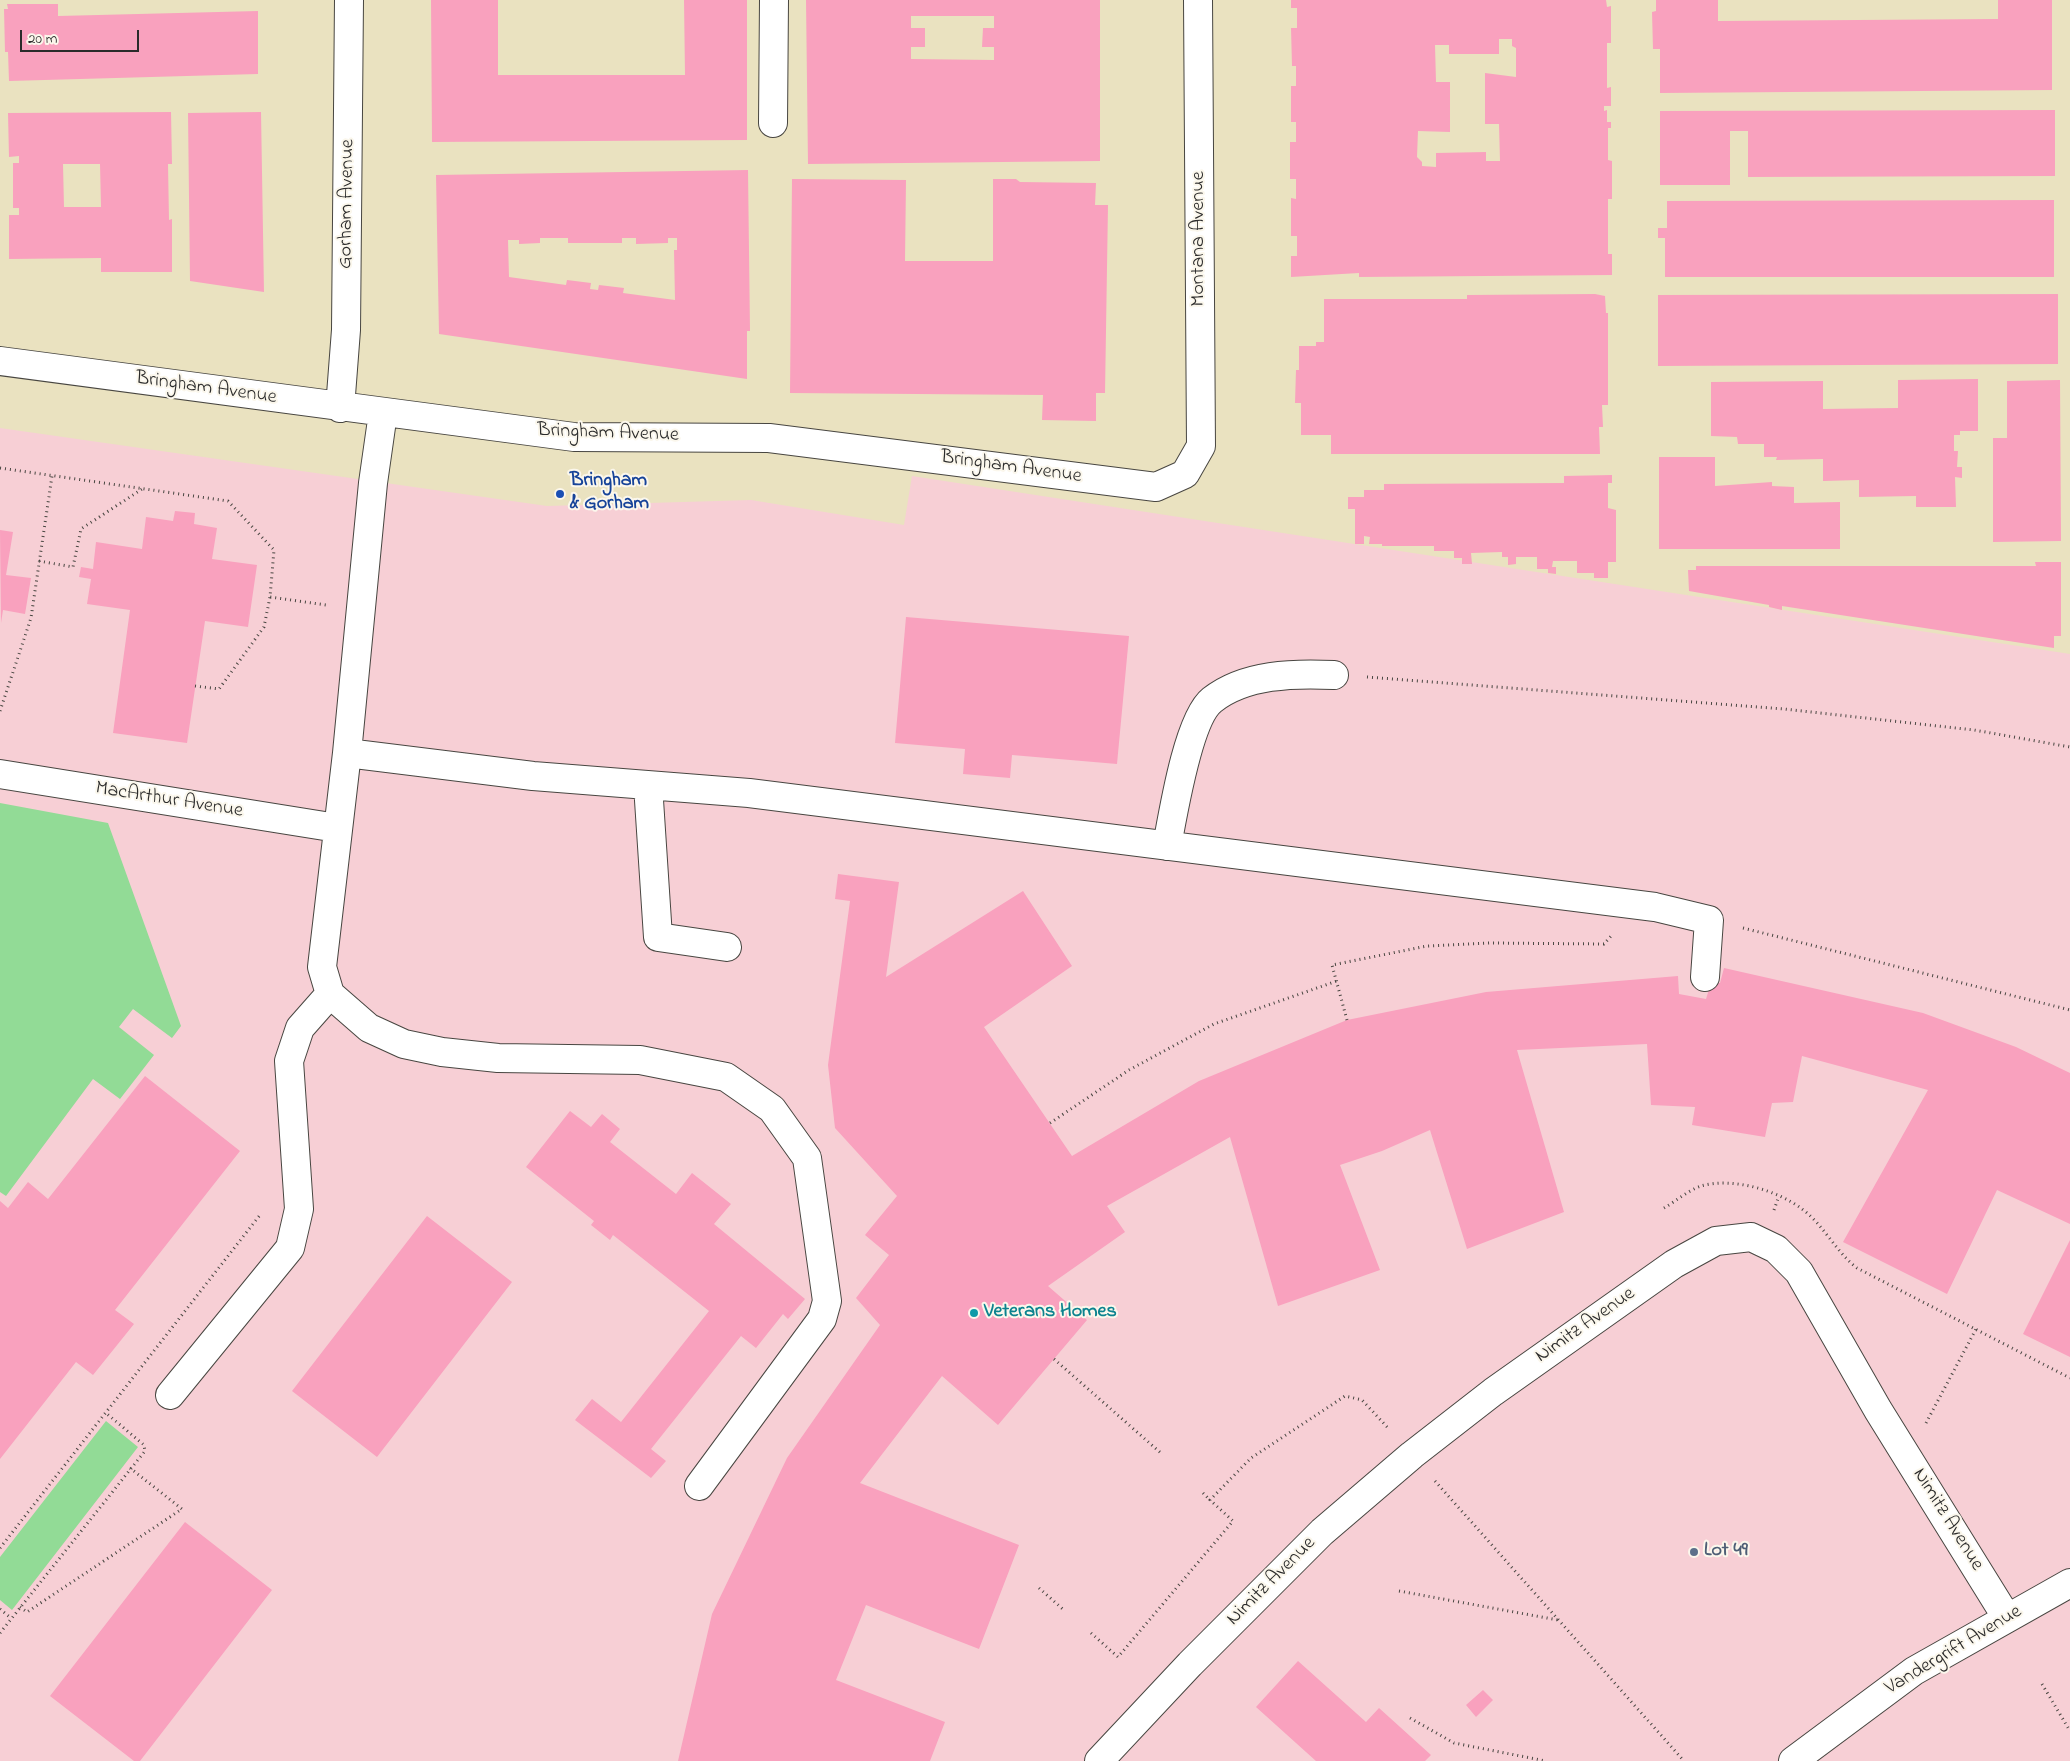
<!DOCTYPE html>
<html>
<head>
<meta charset="utf-8">
<style>
  body { margin:0 }
  #map { position:relative; width:2070px; height:1761px; overflow:hidden; background:#eae2c0; font-family:"Indie Flower",sans-serif }
  canvas { display:block }
  .scale { position:absolute; left:20px; top:30px; width:119px; height:22px; box-sizing:border-box; border:2px solid #2b2b2b; border-top:0; padding-left:6px; font-size:15px; line-height:18px; white-space:nowrap; color:#2b2b2b; -webkit-text-stroke:4px #fbf7ec; paint-order:stroke }
</style>
</head>
<body>
<div id="map">
<canvas width="2070" height="1761"></canvas>
<div class="scale">20 m</div>
</div>
<script>
const ctx = document.querySelector('canvas').getContext('2d');
ctx.lineJoin = 'round';
function fillPath(path, color) { ctx.fillStyle = color; ctx.fill(path, 'evenodd'); }
function strokePath(path, color, width, dash) { ctx.strokeStyle = color; ctx.lineWidth = width; ctx.lineCap = dash ? 'butt' : 'round'; ctx.setLineDash(dash || []); ctx.stroke(path); }
function write(font, color, halo, rows, align = 'center') {
  ctx.font = font + ' "Indie Flower",sans-serif'; ctx.lineWidth = 4; ctx.setLineDash([]); ctx.textBaseline = 'middle'; ctx.strokeStyle = halo; ctx.fillStyle = color; for (const [text, x, y, turn = 0] of rows) {
    ctx.save(); ctx.translate(x, y); ctx.rotate((+turn || 0) * Math.PI / 180); ctx.textAlign = isNaN(turn) ? turn : align; if (halo) ctx.strokeText(text, 0, 0); ctx.fillText(text, 0, 0); ctx.restore();
  }
}
fillPath(new Path2D(`
  M0,428L547,506L751,500L904,525L912,476L2070,654V1761H0Z`), '#f7cfd5');
fillPath(new Path2D(`
  M0,803L108,823L181,1026L172,1038L133,1009L119,1027L154,1055L120,1099L93,1079L6,1196L0,1192Z
  M106,1421L138,1447L12,1610L0,1600V1557Z`), '#92db96');
fillPath(new Path2D(`
  M431,0H498V75H685L684,0H747V140L432,142Z
  M806,0H1100V161L808,164ZM911,16H994V28H983L982,47H994V60L911,59V47H925V28H911Z
  M1291,0H1606L1607,7L1611,6V43H1607V88L1611,87V106H1604V111L1607,110V122H1611V128H1608V160L1612,161V199H1608V254H1612V275L1359,277V273L1291,277V256H1297V236H1291V198L1296,199V179H1290V142H1296V122H1291V86H1296V66H1292L1291,28H1297V8H1291ZM1499,39H1512V46L1516,48V77L1485,73V124H1499L1500,161H1486V152L1436,153V167L1422,166V162L1417,157L1418,131L1450,132V82H1436L1435,45H1449V54H1499Z
  M1656,0H1718V21L1998,19V0H2052V90L1660,93V49H1653L1652,12L1656,11Z
  M7,4H58V16L258,11V74L9,81L8,52H5L4,9H8Z
  M2055,110V176L1748,177V131H1730V185H1660V111Z
  M171,112L172,164H168L169,220L172,219V272H101V258L9,259V215H19V208H13V163H19V156L9,157L8,113ZM63,164H100L101,207H64Z
  M261,112L264,292L190,281L188,113Z
  M748,170L750,331H747V379L439,334L436,175ZM540,238H568V243H622V238H636V244L668,243V238H677V250H674L675,300L623,293L624,288L599,285L598,290L590,289L591,283L567,280L566,285L509,277L508,240H519V244L540,243Z
  M792,179L906,180L905,261H993V179H1016L1020,182L1096,183L1095,205H1108L1105,393H1096V421L1042,420L1043,395L790,393Z
  M2054,200V277H1665V238H1658V228H1667V201Z
  M1595,294L1605,296L1606,313H1608V405H1602L1603,427H1599L1600,454H1331V435H1301V403H1295L1296,370H1299V346H1316V342H1324V299H1467V295Z
  M2058,294V364L1658,366V295Z
  M1978,379V431H1960V435H1954V451H1958L1957,467H1962V478L1955,477L1956,507H1916V496L1859,497V480L1823,481V459L1776,460L1777,457H1764V444H1738L1737,437L1711,436V382L1823,381V409L1898,408V380Z
  M2060,380L2061,541L1993,542V438H2007V381Z
  M1659,457H1715V486L1772,482V486L1794,487V503L1840,502V549H1659Z
  M1612,475V483H1608V508L1616,510V562H1608V578H1594V573H1577V561H1553L1552,567H1556V574L1548,573V569H1537V557H1516V564L1508,565V557H1502V552L1471,553L1472,564H1462V558H1454V551H1434V546H1382V544H1369L1370,537L1364,536V544H1355V509H1348V497H1364V490H1384V484L1564,483V476Z
  M175,511L195,513L194,524L217,528L212,559L257,565L248,627L205,621L187,743L113,733L130,610L87,604L91,579L79,577L81,567L93,569L96,542L142,549L146,517L173,521Z
  M0,530L13,532L6,575L31,578L25,614L3,610L1,623Z
  M2035,562H2061V636H2054V648L1782,606V610L1769,607V605L1689,591L1688,570H1696V566H2036Z
  M906,617L1129,636L1117,764L1012,755L1010,778L963,774L965,749L895,743Z
  M838,874L899,882L886,977L1023,891L1072,966L984,1027L1072,1156L1199,1081L1347,1020L1486,992L1678,976L1679,994L1706,999L1711,983H1720L1724,968L1923,1013L2016,1047L2070,1073V1224L1997,1190L1947,1294L1843,1242L1928,1090L1802,1056L1793,1102L1772,1103L1765,1137L1692,1125L1695,1107L1651,1105L1647,1044L1517,1050L1564,1212L1467,1249L1430,1130L1382,1151L1340,1165L1380,1270L1278,1306L1230,1137L1107,1206L1125,1232L1048,1286L1087,1320L998,1425L942,1376L860,1483L1019,1545L979,1649L866,1605L836,1680L945,1722L930,1761H678L712,1614L787,1458L880,1325L856,1298L889,1255L865,1235L897,1196L835,1128L828,1065L850,901L835,899Z
  M145,1076L240,1151L115,1310L134,1324L93,1375L76,1362L0,1459V1201L8,1208L28,1182L48,1199Z
  M570,1111L591,1127L602,1114L620,1129L610,1142L676,1194L692,1173L731,1204L714,1224L805,1299L788,1319L783,1314L756,1348L741,1336L651,1449L666,1461L651,1478L575,1420L592,1399L621,1422L709,1311L613,1235L610,1240L591,1225L594,1221L526,1167Z
  M427,1216L512,1282L377,1457L292,1391Z
  M2070,1240V1357L2023,1334Z
  M185,1522L272,1590L140,1761H134L50,1696Z
  M1298,1661L1366,1722L1379,1708L1431,1755L1425,1761H1316L1256,1707Z
  M1483,1690L1493,1700L1476,1717L1466,1705Z`), '#f9a1be');
const minor = new Path2D(`
  M773,123L774,0
  M0,361L574,437L769,438L1156,487L1185,474L1201,446L1198,0
  M340,408L346,330L349,0
  M383,413L373,483L347,753L322,967L330,994L369,1028L404,1044L442,1052L498,1058L640,1060L726,1077L772,1109L807,1158L827,1301L822,1319L699,1486
  M347,753L533,776L749,793L1655,907L1709,920L1705,977
  M0,774L337,828
  M648,785L658,937L727,947
  M1167,846C1173,814 1188,719 1212,700C1245,674 1294,673 1334,675
  M170,1395L290,1248L299,1209L289,1061L300,1028L330,994
  M1099,1761L1190,1664L1322,1532L1412,1455L1493,1392L1674,1264L1716,1241L1751,1237L1776,1249L1799,1272L1878,1410L2007,1618
  M1793,1761L1914,1671L2070,1583`);
strokePath(minor, '#484641', 30);
strokePath(new Path2D(`
  M0,468L228,501L274,550L270,597L326,605
  M39,561L73,567L81,529L142,489
  M1367,677L1784,709L1974,730L2070,747
  M195,686L219,689L264,627L270,597
  M0,711L31,618L52,476
  M1743,928L2070,1010
  M1347,1020L1332,965L1427,946L1490,943L1604,944L1611,936
  M1050,1123L1129,1070L1214,1024L1337,981
  M1664,1208C1676,1201 1689,1190 1701,1186C1732,1177 1777,1190 1802,1209C1824,1225 1835,1251 1857,1268L2070,1378
  M1774,1210L1779,1196
  M1054,1359L1162,1454
  M1926,1423L1976,1329
  M1435,1481L1684,1761
  M1203,1493L1210,1500
  M0,1548L260,1215
  M1039,1588L1065,1611
  M1399,1591L1558,1620
  M20,1607L27,1612L182,1509L130,1468
  M0,1609L11,1618
  M0,1633L145,1451L144,1445L106,1413
  M1091,1633L1118,1657L1233,1521L1210,1500L1251,1458L1345,1396L1362,1400L1389,1429
  M2042,1684L2070,1731
  M1410,1718L1454,1743L1546,1761`), '#484641', 3, [1, 4]);
strokePath(minor, '#fff', 28);
for (const [x, y, r, color] of [
  [560,494,5,"#1a4fb4"],
  [974,1313,5,"#0f9aa8"],
  [1694,1552,5,"#5c6f8a"]
]) { const dot = new Path2D(); dot.arc(x, y, r, 0, 2 * Math.PI); ctx.fillStyle = color; ctx.fill(dot); strokePath(dot, '#fbf7ec', 2); }
write('20px', '#2b2b2b', '#fbf7ec', [
  ["Gorham Avenue",348,204,-89],
  ["Montana Avenue",1200,239,-90],
  ["Bringham Avenue",206,389,8],
  ["Bringham Avenue",608,434,2],
  ["Bringham Avenue",1011,468,8],
  ["MacArthur Avenue",169,801,9],
  ["Nimitz Avenue",1586,1326,-35],
  ["Nimitz Avenue",1947,1520,58],
  ["Nimitz Avenue",1272,1582,-45],
  ["Vandergrift Avenue",1954,1651,-31]
]);
write('bold 20px', '#164399', '#fbf7ec', [
  ["Bringham",570,482],
  ["& Gorham",570,505]
], 'left');
write('bold 20px', '#0d838f', '#fbf7ec', [
  ["Veterans Homes",984,1313]
], 'left');
write('bold 20px', '#4e5e75', '#fbf7ec', [
  ["Lot 49",1704,1552]
], 'left');
</script>
</body>
</html>
